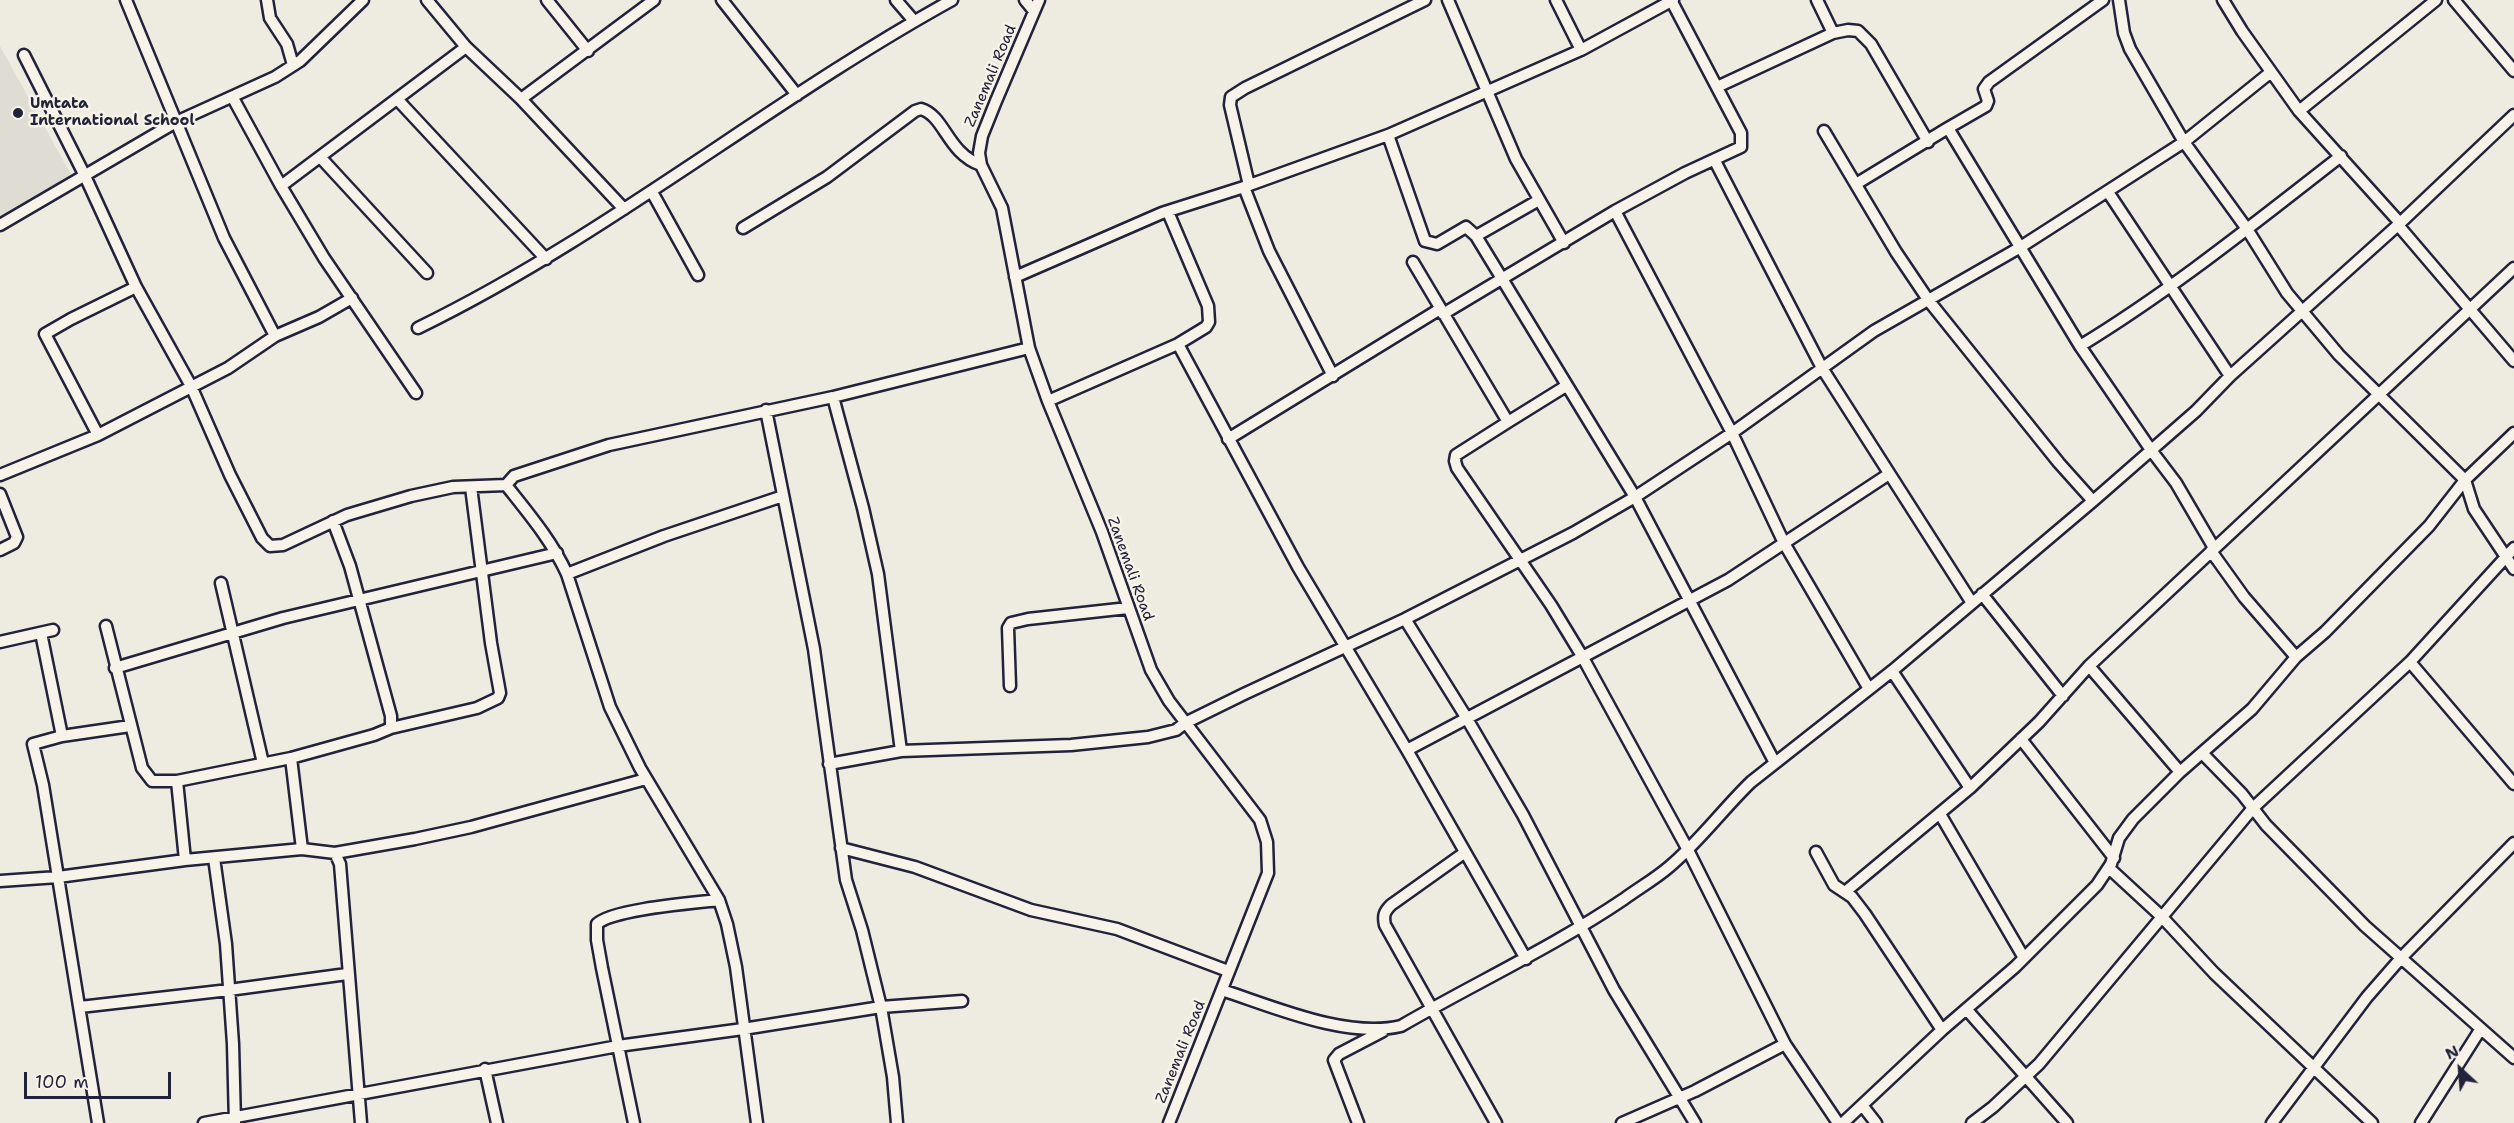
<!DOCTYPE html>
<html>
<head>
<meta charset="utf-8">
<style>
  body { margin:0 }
  #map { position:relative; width:2514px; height:1123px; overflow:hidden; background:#eeebe1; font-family:"Shantell Sans",sans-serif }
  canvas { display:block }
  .north { position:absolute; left:2430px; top:1039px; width:60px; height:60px; -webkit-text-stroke:4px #f7f3e8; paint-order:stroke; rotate:334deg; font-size:16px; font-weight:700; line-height:24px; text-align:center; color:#22223b }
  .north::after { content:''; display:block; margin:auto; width:21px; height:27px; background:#22223b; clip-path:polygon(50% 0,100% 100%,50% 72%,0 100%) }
  .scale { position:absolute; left:24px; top:1072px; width:147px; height:27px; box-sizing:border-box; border:3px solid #22223b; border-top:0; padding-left:8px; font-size:18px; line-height:21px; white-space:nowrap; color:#22223b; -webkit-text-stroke:4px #f7f3e8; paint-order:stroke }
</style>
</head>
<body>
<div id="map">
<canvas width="2514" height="1123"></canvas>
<div class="north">N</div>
<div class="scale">100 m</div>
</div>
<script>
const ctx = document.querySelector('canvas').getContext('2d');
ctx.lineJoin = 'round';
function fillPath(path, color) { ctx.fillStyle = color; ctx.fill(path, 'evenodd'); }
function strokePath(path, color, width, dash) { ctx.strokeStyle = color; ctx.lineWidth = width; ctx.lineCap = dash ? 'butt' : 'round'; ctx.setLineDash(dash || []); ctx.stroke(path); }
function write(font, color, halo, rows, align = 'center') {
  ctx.font = font + ' "Shantell Sans",sans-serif'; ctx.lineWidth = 5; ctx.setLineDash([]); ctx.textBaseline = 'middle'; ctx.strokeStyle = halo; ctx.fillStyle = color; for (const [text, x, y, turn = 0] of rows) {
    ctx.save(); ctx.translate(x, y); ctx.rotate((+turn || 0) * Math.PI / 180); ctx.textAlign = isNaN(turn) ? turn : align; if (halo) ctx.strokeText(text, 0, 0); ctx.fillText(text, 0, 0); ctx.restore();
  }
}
fillPath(new Path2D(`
  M0,46L74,180L0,220Z`), '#dfdcd4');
const minor = new Path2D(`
  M126,0L224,238L275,336
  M267,0L270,18L287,44L293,65
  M427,0L466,47L521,99L624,209
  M547,0L588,51
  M722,0L797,95
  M896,0L914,21
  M1025,0L1034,11
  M1039,0L996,101L982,136L979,153L981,165L1002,208L1029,348L1048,401L1102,532L1151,670L1169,701L1260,820L1267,842L1268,873L1169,1123
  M1448,0L1516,159L1564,243
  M1556,0L1581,50
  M1817,0L1833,33
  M2119,0L2124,33L2130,49L2184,142L2247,229L2287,293L2339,355L2465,480L2474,509L2514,569
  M2223,0L2242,31L2299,111L2400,223
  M2454,0L2514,71
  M24,55L85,176L136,287L191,386L230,475L262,538L270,546L283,545L347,515L411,496L453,487L506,485L514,476L609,445L833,397L1029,348
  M1717,87L1833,33L1848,30L1858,31L1871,44L1928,142
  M233,98L281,186L324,258L416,393
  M397,99L546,259
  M521,99L654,0
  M2299,111L2436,0
  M1948,128L1986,106L1988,101L1984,89L1989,82L2103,0
  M1824,131L1896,252L1929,301L2059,463L2093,501
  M1388,135L1425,241L1437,244L1466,227L1476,236L1635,497L1775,763
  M321,158L427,273
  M1715,161L1822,368L1972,603
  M1856,184L1948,128L2080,346L2151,450L2176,483L2214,548
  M1249,185L1230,105L1231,97L1245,88L1425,0
  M281,186L466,47
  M1244,187L1269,251L1333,376
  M652,192L698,275
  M2108,192L2230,376
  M1615,211L1732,433L1784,543L1869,689
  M1168,212L1208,306L1209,322L1206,327L1178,344
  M0,225L176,122L275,77L300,61L363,0
  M2398,225L2514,361
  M743,228L827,177L915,111L921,109C945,116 947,153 981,165
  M1476,236L1539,200
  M1413,262L1508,422L1456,455L1455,461L1457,468L1551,605L1582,656L1688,850L1785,1044L1838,1123
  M1015,277L1162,213L1244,187L1388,135L1581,50L1673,0
  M1443,314L1615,211L1685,173L1741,147V133L1671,0
  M418,328C607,236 769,101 952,0
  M2080,346C2172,290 2256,222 2341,156
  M833,397L863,508L878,574L901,751
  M1048,401L1178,344L1298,567L1407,750L1526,959
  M766,410L814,649L846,880L862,930L881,1007L893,1077L897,1123
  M1508,422L1566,386
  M98,435L45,334L71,319L136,287
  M1228,439L1440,309
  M0,475L98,435L228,368L275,336L319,317L352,298
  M506,485C529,514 552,541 567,574L610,707L640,768L719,900L727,924L736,967L757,1123
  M0,494L17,537L14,543L0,550
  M333,521L350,566L391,716V728
  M2211,551L2244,597L2296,657
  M567,574L664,536L783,496
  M221,583L263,763
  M1982,594L2063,696
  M1405,619L1466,717L1523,815L1614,990L1695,1123
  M106,626L142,768L152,781H177L291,758L374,735L391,728L477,708L498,698L500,693L491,643L471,487
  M41,633L62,736
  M0,642L53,630
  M2410,662L2514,784
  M2089,666L2180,772
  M115,668L283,618L557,553
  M1892,671L1970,788
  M1010,686L1008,628L1011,623L1028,619L1128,608
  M2021,739L2114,858
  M1407,750L1728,580L1889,474
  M2203,754L2242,794L2266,825L2365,926L2514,1058
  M291,758L302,849
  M829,764L901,751L1071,745L1148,737L1176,730L1185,723L1244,694L1405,619L1573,533L1635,497L1732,433L1874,331L2019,248L2184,142L2271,72
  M177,781L185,860
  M1940,814L2024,958
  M841,848L915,867L1031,910L1117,929L1228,971
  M1816,852L1834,885L1852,897L1865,914L1942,1030
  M335,853L340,864L361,1123
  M1464,853L1391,905C1384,912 1383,916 1385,925L1496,1123
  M214,858L226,944L233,1044L235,1123
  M2109,868L2161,916L2214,973L2372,1123
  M0,881L58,877L185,860L302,849L335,853L415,839L471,827L646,779
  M1845,892L1970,788L2039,722L2089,666L2514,268
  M1222,990C1274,1007 1347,1039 1401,1026C1475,983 1553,947 1624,899C1639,888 1655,879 1669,867C1699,842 1723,809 1751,782L1892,671L2093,501L2196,411L2230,376L2398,225L2514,115
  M80,1007L229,990L347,974
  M1967,1010L2067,1123
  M485,1069L497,1123
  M1862,1105L1876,1123
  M98,1123L43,785L33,744L62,736L130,726
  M204,1123L618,1046L743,1029L881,1007L962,1001
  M634,1123L602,968L597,940V924C613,909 694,903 719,900
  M1358,1123L1334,1060L1339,1054L1383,1031
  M1622,1123L1695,1091L1785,1044
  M1843,1123L1942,1030L2015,967L2097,885L2111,864L2119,838L2133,819L2180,772L2252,709L2296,657L2325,632L2429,526L2465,480L2514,433
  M1972,1123L1993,1107L2039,1064L2253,808L2410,662L2514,548
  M2272,1123L2367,997L2401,958L2514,843
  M2421,1123L2480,1030`);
strokePath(minor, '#22223b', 15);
strokePath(minor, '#f7f3e8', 10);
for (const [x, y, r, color] of [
  [18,113,6,"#22223b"]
]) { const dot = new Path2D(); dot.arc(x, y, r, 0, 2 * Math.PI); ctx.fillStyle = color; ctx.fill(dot); strokePath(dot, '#f7f3e8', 2); }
write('15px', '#22223b', '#f7f3e8', [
  ["Zanemali Road",991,76,-67],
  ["Zanemali Road",1130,569,70],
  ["Zanemali Road",1181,1052,-68]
]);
write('bold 15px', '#22223b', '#f7f3e8', [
  ["Umtata",30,104],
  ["International School",30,121]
], 'left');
</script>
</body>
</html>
